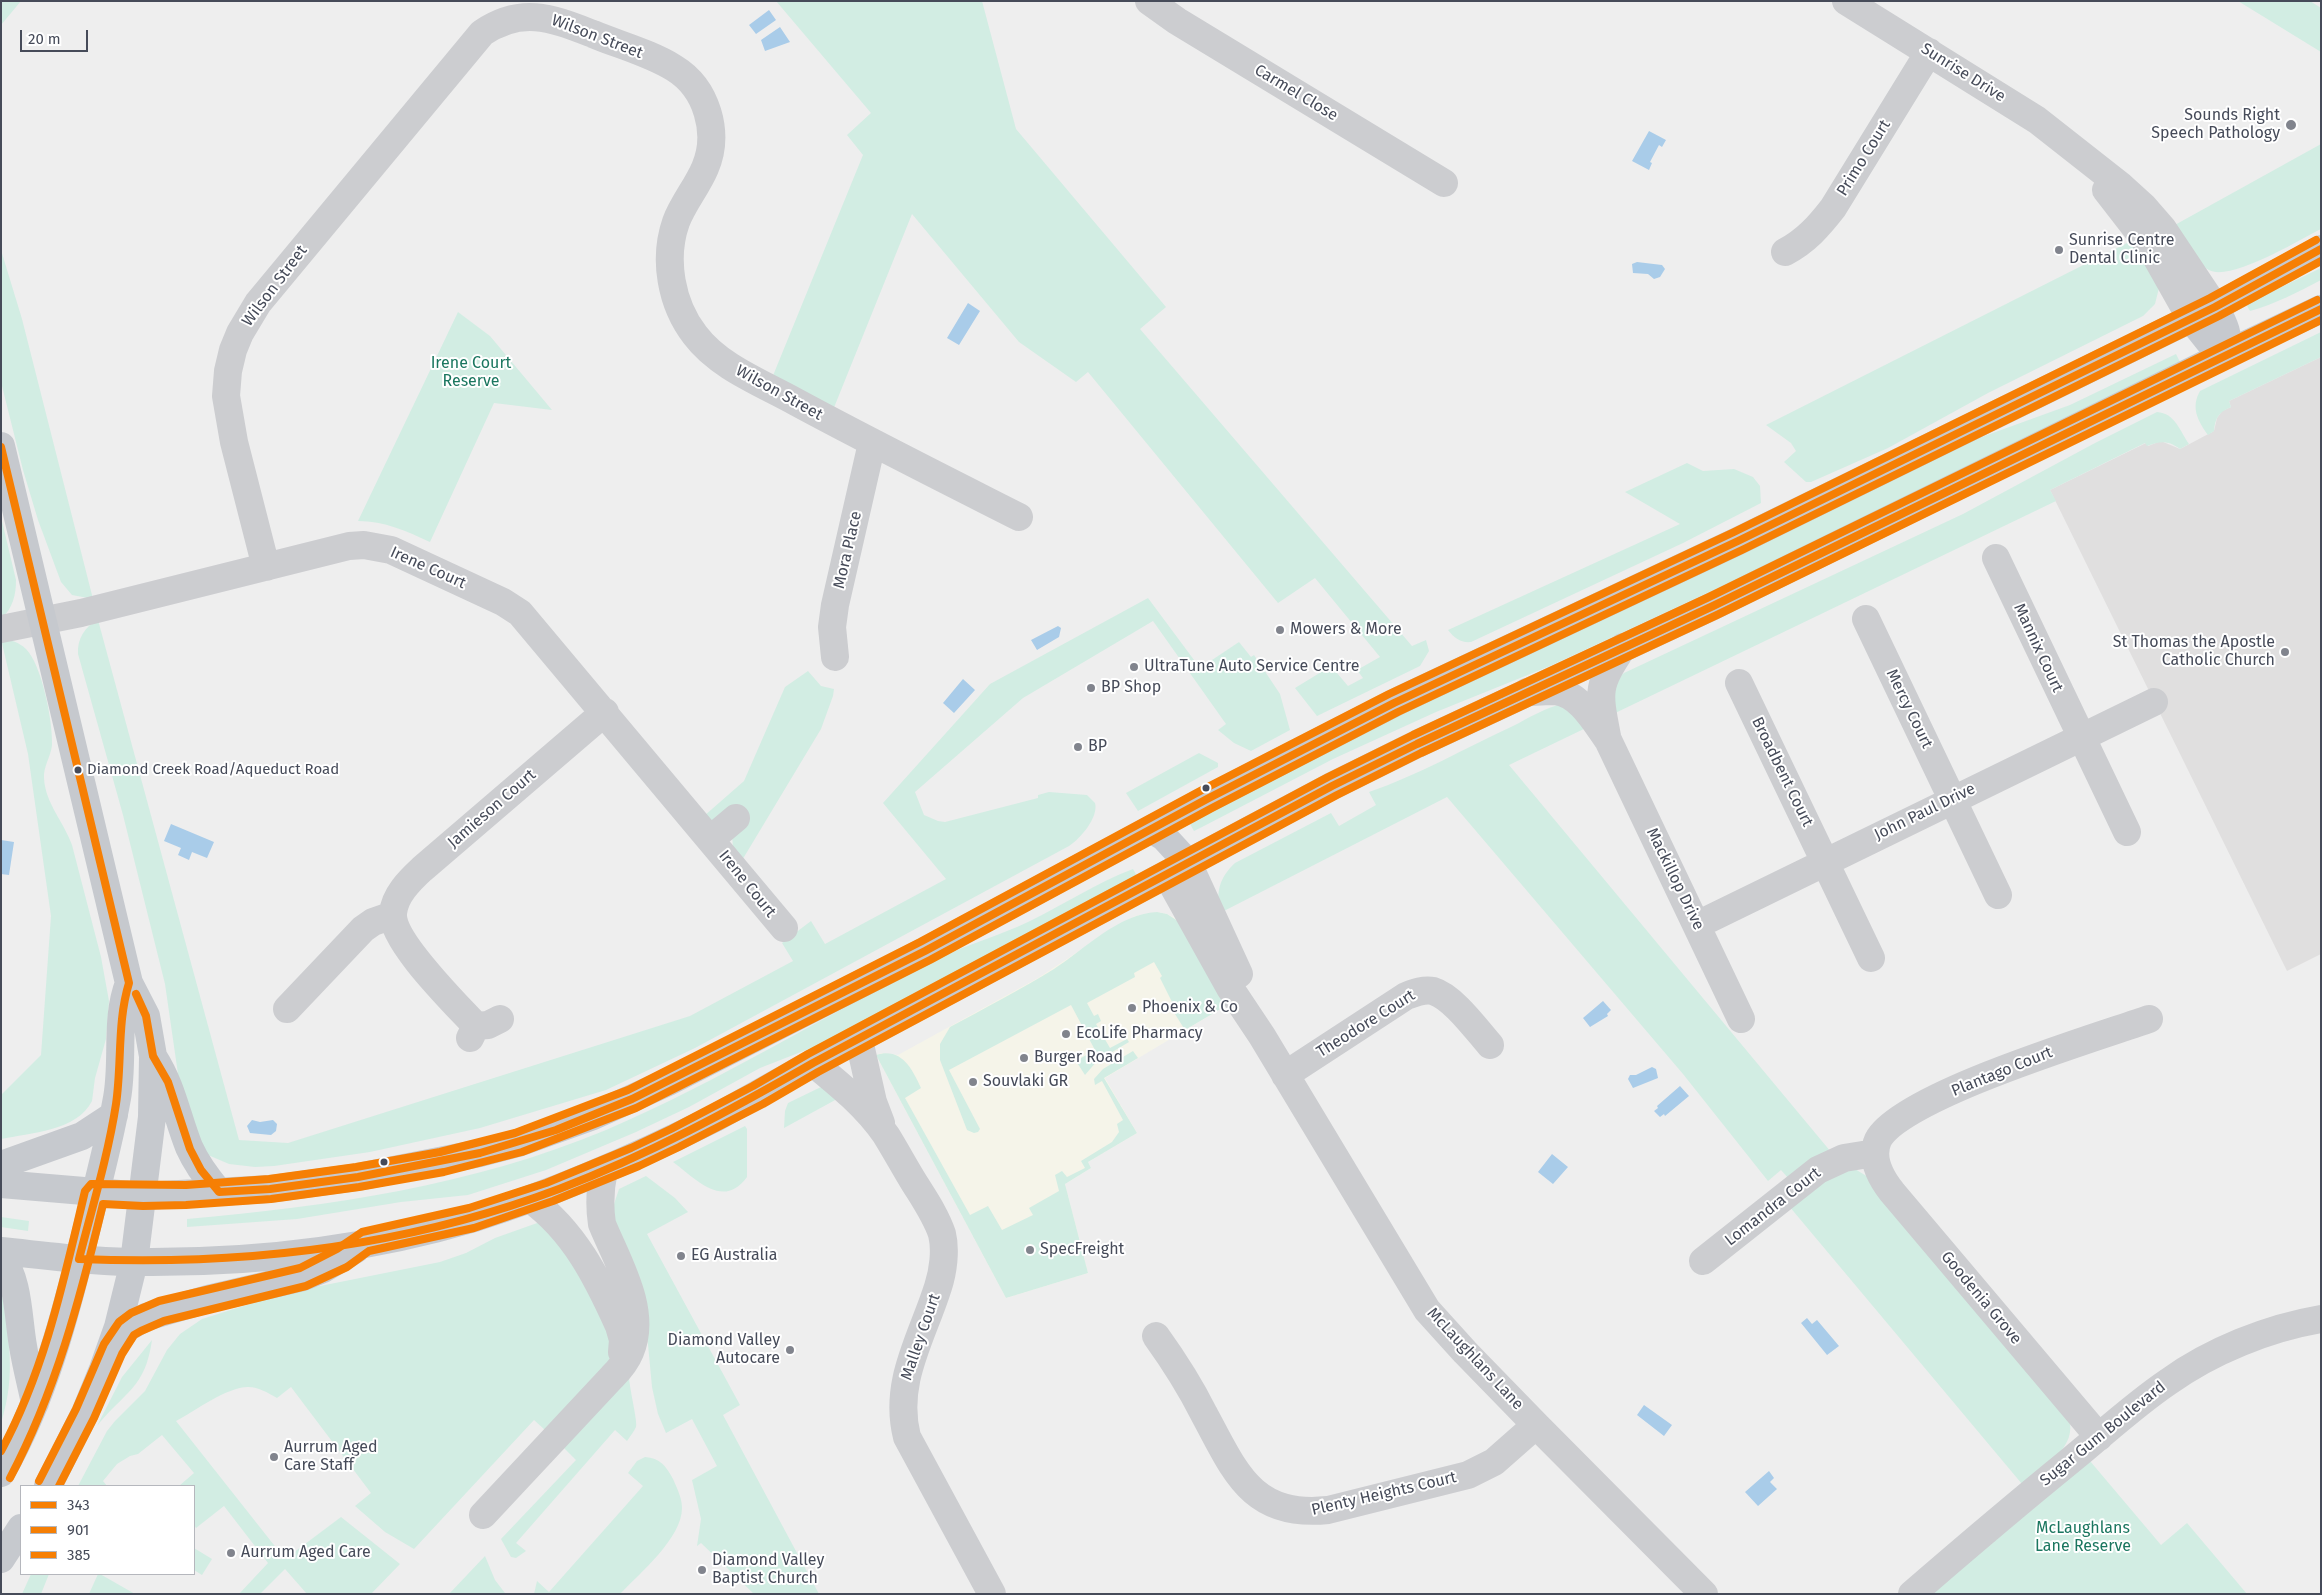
<!DOCTYPE html>
<html>
<head>
<meta charset="utf-8">
<style>
  body { margin:0 }
  #map { position:relative; width:2322px; height:1595px; overflow:hidden; background:#eee; font-family:"Fira Sans",sans-serif }
  canvas { display:block }
  .frame { position:absolute; inset:0; border:2px solid #464b59; pointer-events:none }
  .legend { position:absolute; left:20px; top:1485px; width:175px; height:90px; box-sizing:border-box; background:#fff; border:1px solid #b5b7bd; margin:0; padding:6px 9px; list-style:none; font-size:15px; color:#464b59 }
  .legend li { display:flex; align-items:center; gap:10px; height:25px }
  .legend b { width:25px; border:1px solid #b5b7bd }
  .scale { position:absolute; left:20px; top:30px; width:68px; height:22px; box-sizing:border-box; border:2px solid #464b59; border-top:0; padding-left:6px; font-size:15px; line-height:18px; white-space:nowrap; color:#464b59; -webkit-text-stroke:4px #fff; paint-order:stroke }
</style>
</head>
<body>
<div id="map">
<canvas width="2322" height="1595"></canvas>
<div class="frame"></div>
<ul class="legend">
<li><b style="height:6px;background:#f67f04"></b>343</li>
<li><b style="height:6px;background:#f67f04"></b>901</li>
<li><b style="height:6px;background:#f67f04"></b>385</li>
</ul>
<div class="scale">20 m</div>
</div>
<script>
const ctx = document.querySelector('canvas').getContext('2d');
ctx.lineJoin = 'round';
function fillPath(path, color) { ctx.fillStyle = color; ctx.fill(path, 'evenodd'); }
function strokePath(path, color, width, dash) { ctx.strokeStyle = color; ctx.lineWidth = width; ctx.lineCap = dash ? 'butt' : 'round'; ctx.setLineDash(dash || []); ctx.stroke(path); }
function write(font, color, halo, rows, align = 'center') {
  ctx.font = font + ' "Fira Sans",sans-serif'; ctx.lineWidth = 4; ctx.setLineDash([]); ctx.textBaseline = 'middle'; ctx.strokeStyle = halo; ctx.fillStyle = color; for (const [text, x, y, turn = 0] of rows) {
    ctx.save(); ctx.translate(x, y); ctx.rotate((+turn || 0) * Math.PI / 180); ctx.textAlign = isNaN(turn) ? turn : align; if (halo) ctx.strokeText(text, 0, 0); ctx.fillText(text, 0, 0); ctx.restore();
  }
}
fillPath(new Path2D(`
  M1157,912L1167,914L1175,918L1229,1004L1105,1078L1137,1133L1088,1162L1091,1168L1065,1184L1088,1273L1006,1298L876,1055L882,1053L898,1055L1038,978L1105,934L1135,916Z`), '#f5f4e9');
fillPath(new Path2D(`
  M2321,357V954L2287,971L2050,490L2146,443L2148,446L2161,441L2180,449L2214,431L2217,418L2222,411L2231,407L2229,401Z`), '#e0dfdf');
fillPath(new Path2D(`
  M1,1H21L1,25Z
  M776,1H982L1016,129L1166,307L1140,329L1412,646L1426,640L1429,651L1420,666L1317,716L1295,688L1331,666L1348,686L1363,678L1357,670L1380,657L1315,578L1278,603L1088,372L1076,382L1019,342L912,214L833,410L772,378L863,155L847,135L871,113Z
  M2238,1H2310L2321,8V52Z
  M2321,144V229C2299,240 2230,282 2209,270C2197,264 2181,237 2173,226Z
  M2131,241L2159,288L2155,304L2143,316L1988,393L1888,448L1811,482H1806L1784,462L1796,451L1791,443L1766,425Z
  M1,250L22,319L93,599L72,595L61,582L38,520L23,470L1,382Z
  M2321,268V280C2298,292 2275,304 2250,311L2246,304Z
  M458,312L490,336L552,410L494,403L430,542C406,531 385,521 358,521Z
  M2321,332V357L2229,401L2231,407C2219,412 2215,418 2214,431L2208,435C2197,420 2191,407 2200,391Z
  M2176,354L2180,362L1774,562L1550,666L1436,712L1333,759L1204,826L1194,831L1190,824L1222,805L1374,727L1968,442L2070,405Z
  M2157,412C2175,413 2180,431 2189,444L2180,449C2168,440 2160,441 2147,446L2145,443L2050,490L2056,501L1609,716L1618,678L1624,673L1963,514L2095,443Z
  M1687,463L1703,471L1734,469L1753,477L1760,486L1761,503L1683,543L1471,642C1461,643 1454,638 1448,630L1680,524L1625,492Z
  M1,517L16,580C16,595 13,608 1,619Z
  M1148,598L1200,668L1239,642L1251,657L1254,655L1280,694L1290,730L1251,751L1234,743L1218,730L1226,724L1153,621L1023,698L915,792L924,815L938,821L945,822L1038,798V795L1049,792L1087,795L1095,803C1099,817 1080,839 1069,846L695,1048L606,1090L480,1128L370,1152L274,1166L255,1167L229,1164L208,1155L202,1149L185,1107L178,1074L165,984L123,815L78,654C77,639 85,626 98,620L239,1140L288,1143L690,1016L793,961L782,943L811,921L825,944L946,879L883,803L990,684Z
  M1,639C11,640 19,642 26,649C42,665 53,722 52,745C51,756 43,767 44,778C45,803 64,822 72,845L101,957L109,1001L106,1039L95,1078L92,1101C77,1131 30,1133 1,1139V1095L41,1055L51,916L28,754Z
  M808,671L821,686L834,689L833,696L821,729L741,862L733,848L732,834L704,816L744,781L785,687Z
  M1563,704L1588,727L1509,765L1831,1152L1789,1179L1781,1170L1768,1181L1683,1074L1447,797L1220,913C1216,892 1219,878 1235,863L1331,813L1339,826L1376,805L1369,792C1419,775 1465,748 1513,726C1529,718 1546,707 1563,704Z
  M1199,753L1218,763V767L1138,811L1126,793Z
  M1133,869L1137,876L834,1039L760,1068L689,1107L636,1132L546,1170L468,1195L401,1202L297,1219L187,1227V1219C331,1206 472,1186 606,1130C721,1081 826,1014 938,959C967,944 999,936 1028,922C1063,905 1096,883 1133,869Z
  M1157,912L1167,914L1181,923L1229,1004L1185,1030L1175,1014L1177,1012L1160,978L1162,976L1154,962L1134,973L1135,977L1087,1003L1094,1016L1098,1014L1101,1021L1096,1024L1110,1048L1127,1039L1129,1042L1097,1061L1085,1075L1076,1061L1095,1050L1071,1005L949,1070L980,1129L978,1132L974,1133L967,1130L940,1060V1044L950,1027C985,1008 1020,990 1054,969C1085,949 1118,914 1157,912Z
  M1133,1051L1138,1058L1104,1078L1137,1133L1088,1162L1091,1168L1065,1184L1088,1273L1006,1298L876,1055C901,1047 912,1068 921,1088L905,1098L970,1215L988,1206L1002,1230L1033,1215L1029,1208L1059,1191L1055,1175L1062,1171L1067,1177L1085,1168L1081,1161L1112,1142L1119,1132L1117,1124L1123,1120L1102,1081L1095,1085L1094,1079L1103,1069Z
  M821,1087L837,1099L784,1128L785,1111L788,1103Z
  M745,1126L747,1129V1177C723,1210 696,1179 673,1162Z
  M1855,1169L1868,1177L2070,1423C2074,1451 2041,1468 2022,1484L1789,1206L1827,1175Z
  M646,1176L675,1198L688,1212L647,1234L740,1405L723,1415L819,1594H754L701,1543L697,1546L701,1519L692,1480L717,1466L692,1419L666,1433L658,1414L652,1387L647,1334L612,1210L619,1189Z
  M1,1217L29,1221L28,1231L1,1227Z
  M540,1222L549,1226L609,1315L613,1352L608,1364L545,1430L534,1420L414,1549L385,1532L355,1506L371,1493L291,1387L277,1398C268,1393 259,1387 248,1387C227,1387 195,1411 176,1421L285,1559L341,1517L400,1564L371,1594H307L285,1569L260,1594H239L268,1563L224,1506L196,1528L194,1525V1486H179L194,1473L162,1435L138,1454L130,1456L117,1464L103,1481L107,1486H78L107,1431L115,1421L145,1391L167,1350L180,1334L202,1319L285,1293L440,1262L466,1253L495,1238Z
  M1,1286C8,1336 17,1373 1,1423Z
  M152,1340C145,1389 125,1391 97,1426L122,1377Z
  M629,1376C629,1387 638,1422 636,1427C634,1432 630,1436 627,1441L615,1430L516,1543L526,1551L516,1558L511,1557L501,1539L576,1460L563,1447Z
  M645,1457C660,1458 666,1466 673,1479C677,1488 682,1498 682,1508C682,1538 640,1573 620,1594H534L537,1581L549,1592L643,1486L628,1473L637,1461Z
  M2090,1461L2161,1545L2187,1523L2247,1594H1931Z
  M194,1548L212,1559L202,1575L194,1570Z
  M485,1556L495,1580L505,1593L449,1594Z
  M31,1574H49L41,1594H22Z
  M98,1574H100L135,1594H89Z`), '#d2ede3');
fillPath(new Path2D(`
  M769,10L776,20L756,34L749,25Z
  M780,27L790,42L765,51L761,40Z
  M1649,131L1666,140L1662,147L1659,145L1650,162L1652,163L1649,170L1632,161Z
  M1637,262L1662,265L1665,269L1660,277L1654,279L1648,274L1633,273L1632,264Z
  M968,303L980,311L959,345L947,338Z
  M1058,626L1061,628L1059,637L1037,650L1031,640Z
  M963,679L975,690L954,713L943,703Z
  M171,824L214,842L207,858L192,852L189,860L178,855L181,848L164,841Z
  M1,840L14,842L9,875L1,874Z
  M1603,1001L1611,1010L1607,1014L1608,1016L1590,1027L1583,1018Z
  M1652,1067L1656,1069L1658,1078L1633,1088L1628,1079L1630,1075H1636Z
  M1680,1086L1689,1096L1665,1116L1664,1114L1660,1117L1654,1111L1658,1108L1657,1106Z
  M252,1120L260,1122L273,1120L277,1124L276,1131L271,1135L250,1133L247,1126Z
  M1552,1154L1568,1167L1553,1184L1538,1172Z
  M1807,1318L1812,1324L1817,1320L1839,1346L1827,1355L1801,1323Z
  M1644,1405L1672,1425L1664,1436L1637,1415Z
  M1769,1471L1774,1478L1770,1482L1777,1489L1758,1506L1745,1492Z`), '#a9cce9');
strokePath(new Path2D(`
  M1149,1L1177,21L1444,183
  M1846,1L2037,120L2121,186L2143,206L2163,229L2215,307
  M2106,190L2151,248L2191,319
  M1785,252C1806,241 1819,226 1833,208L1929,52
  M1996,558L2127,832
  M266,567L234,442L226,396L228,371L233,350L240,333L258,303L482,33C522,6 551,18 593,34C619,45 650,53 674,68C707,88 720,133 705,168C697,187 683,203 676,222C663,259 671,304 695,335C719,367 762,383 796,402C870,442 944,479 1019,517
  M1866,619L1998,895
  M1,629L81,613L349,546L364,545L391,550L503,602L520,613L784,928
  M835,657L832,627L835,605L872,443
  M1739,683L1871,958
  M1527,692C1536,692 1546,691 1555,691C1579,693 1595,722 1608,740L1741,1019
  M1607,736C1598,690 1597,686 1623,647
  M711,839L736,818
  M1188,863L1239,974
  M1167,875L1230,988L1262,1036L1427,1310L1465,1352L1536,1425L1704,1594
  M1697,925L2154,702
  M287,1009L363,929L373,922L393,915
  M476,1026C456,1004 391,941 393,913C395,895 409,881 422,869L605,712
  M470,1038L476,1026L488,1025L500,1019
  M859,1040L873,1102L881,1123
  M813,1063C839,1084 867,1107 886,1135C896,1151 905,1168 915,1184C925,1200 936,1216 942,1234C946,1250 943,1272 938,1287C922,1338 893,1382 907,1437L992,1594
  M1285,1075L1406,996C1414,993 1424,989 1433,991C1453,997 1476,1029 1490,1045
  M530,1199C574,1231 597,1277 619,1326L623,1340L622,1352
  M1703,1261L1818,1170L1844,1158L1875,1153
  M1156,1336C1174,1361 1190,1386 1204,1414C1235,1471 1251,1518 1328,1510L1468,1475L1494,1462L1536,1425
  M2099,1437L1892,1192C1881,1178 1870,1158 1878,1140C1900,1096 2098,1037 2149,1019
  M483,1515L612,1377C619,1370 626,1362 630,1352C648,1311 617,1261 602,1224C599,1205 600,1188 604,1170
  M1912,1594C1964,1549 2017,1504 2071,1460C2103,1434 2134,1405 2168,1382C2211,1351 2268,1328 2321,1319`), '#cccdd0', 28);
strokePath(new Path2D(`
  M2215,307C2223,322 2231,336 2226,354
  M2191,319L2215,349L2226,354
  M1,446L129,983L146,1016L153,1056L152,1117L134,1262L118,1327L103,1369L85,1413L48,1486
  M1151,829L1164,837L1188,863
  M154,1058C172,1086 177,1117 189,1147C197,1165 207,1178 219,1192
  M1,1165L82,1136L114,1115
  M1,1184L143,1196L270,1189L358,1177L480,1153L518,1143L593,1116L668,1082L925,951L1207,799L1400,700L1738,541L2215,307L2321,249
  M1,1251C51,1256 102,1263 152,1262C259,1262 371,1249 474,1218C557,1192 637,1157 715,1118L813,1063L1332,786L1417,744L1713,606L2226,354L2321,309
  M1,1257C19,1280 18,1318 23,1346C26,1365 31,1384 35,1403
  M114,1346L127,1328L146,1317L208,1299L303,1277L323,1269L356,1249
  M1,1473C44,1399 66,1313 86,1231C97,1187 109,1143 117,1098C124,1060 115,1019 129,983
  M1,1559L21,1528`), '#c6c9ce', 28);
strokePath(new Path2D(`
  M1,447L129,983C117,1022 122,1064 116,1104C108,1156 92,1208 79,1259C243,1266 405,1247 559,1189C648,1155 731,1110 813,1063L1332,786L1417,744L1713,606L2321,309
  M136,994L146,1016L153,1056L168,1082L190,1149L201,1170L219,1192L270,1189L358,1177L480,1153L556,1130L632,1099L925,951L1207,799L1394,703L1738,541L2215,307L2321,249`), '#f67f04', 8);
strokePath(new Path2D(`
  M10,1478C56,1391 80,1299 103,1204L143,1206L186,1205L271,1199L359,1187L444,1172L522,1152L636,1108L930,960L1212,808L1398,712L1742,550L2219,316L2321,261
  M59,1486L94,1418L122,1354L134,1335L141,1331L164,1321L306,1286L347,1267L369,1251L474,1228L553,1201L639,1166L679,1147L763,1104L818,1072L1337,795L1421,753L1717,615L2321,320`), '#f67f04', 8);
strokePath(new Path2D(`
  M1,1451C45,1370 64,1279 85,1191L91,1184L186,1185L269,1179L356,1167L440,1152L515,1133L628,1090L920,942L1202,790L1389,694L1734,532L2210,298L2316,240
  M39,1481L76,1409L104,1344L119,1322L131,1313L159,1301L300,1268L337,1249L362,1232L469,1208L546,1183L631,1148L671,1129L753,1086L808,1054L1328,777L1413,735L1709,597L2317,300`), '#f67f04', 8);
for (const [x, y, r, color] of [
  [2291,125,6,"#81848d"],
  [2059,250,5,"#81848d"],
  [1280,630,5,"#81848d"],
  [2285,652,5,"#81848d"],
  [1134,667,5,"#81848d"],
  [1091,688,5,"#81848d"],
  [1078,747,5,"#81848d"],
  [78,770,4.5,"#464b59"],
  [1206,788,4.5,"#464b59"],
  [1132,1008,5,"#81848d"],
  [1066,1034,5,"#81848d"],
  [1024,1058,5,"#81848d"],
  [973,1082,5,"#81848d"],
  [384,1162,4.5,"#464b59"],
  [1030,1250,5,"#81848d"],
  [681,1256,5,"#81848d"],
  [790,1350,5,"#81848d"],
  [274,1457,5,"#81848d"],
  [231,1553,5,"#81848d"],
  [702,1570,5,"#81848d"]
]) { const dot = new Path2D(); dot.arc(x, y, r, 0, 2 * Math.PI); ctx.fillStyle = color; ctx.fill(dot); strokePath(dot, '#fff', 2); }
write('15px', '#464b59', '#fff', [
  ["Diamond Creek Road/Aqueduct Road",87,770]
], 'left');
write('16px', '#464b59', '#fff', [
  ["Wilson Street",597,37,21],
  ["Sunrise Drive",1963,73,32],
  ["Carmel Close",1296,93,31],
  ["Primo Court",1864,158,-58],
  ["Wilson Street",275,286,-53],
  ["Wilson Street",779,393,29],
  ["Mora Place",848,550,-77],
  ["Irene Court",428,568,24],
  ["Mannix Court",2038,648,65],
  ["Mercy Court",1909,709,64],
  ["Broadbent Court",1782,772,64],
  ["Jamieson Court",492,809,-41],
  ["John Paul Drive",1925,812,-26],
  ["Mackillop Drive",1675,879,64],
  ["Irene Court",747,884,51],
  ["Theodore Court",1366,1024,-32],
  ["Plantago Court",2002,1072,-22],
  ["Lomandra Court",1773,1207,-38],
  ["Goodenia Grove",1981,1298,50],
  ["Malley Court",921,1337,-71],
  ["McLaughlans Lane",1475,1359,47],
  ["Sugar Gum Boulevard",2103,1434,-39],
  ["Plenty Heights Court",1384,1494,-13]
]);
write('16px', '#464b59', '#fff', [
  ["Sounds Right",2280,116,"right"],
  ["Speech Pathology",2280,134,"right"],
  ["Sunrise Centre",2069,241],
  ["Dental Clinic",2069,259],
  ["Mowers & More",1290,630],
  ["St Thomas the Apostle",2275,643,"right"],
  ["Catholic Church",2275,661,"right"],
  ["UltraTune Auto Service Centre",1144,667],
  ["BP Shop",1101,688],
  ["BP",1088,747],
  ["Phoenix & Co",1142,1008],
  ["EcoLife Pharmacy",1076,1034],
  ["Burger Road",1034,1058],
  ["Souvlaki GR",983,1082],
  ["SpecFreight",1040,1250],
  ["EG Australia",691,1256],
  ["Diamond Valley",780,1341,"right"],
  ["Autocare",780,1359,"right"],
  ["Aurrum Aged",284,1448],
  ["Care Staff",284,1466],
  ["Aurrum Aged Care",241,1553],
  ["Diamond Valley",712,1561],
  ["Baptist Church",712,1579]
], 'left');
write('16px', '#1a765f', '#fff', [
  ["Irene Court",471,364],
  ["Reserve",471,382],
  ["McLaughlans",2083,1529],
  ["Lane Reserve",2083,1547]
]);
</script>
</body>
</html>
